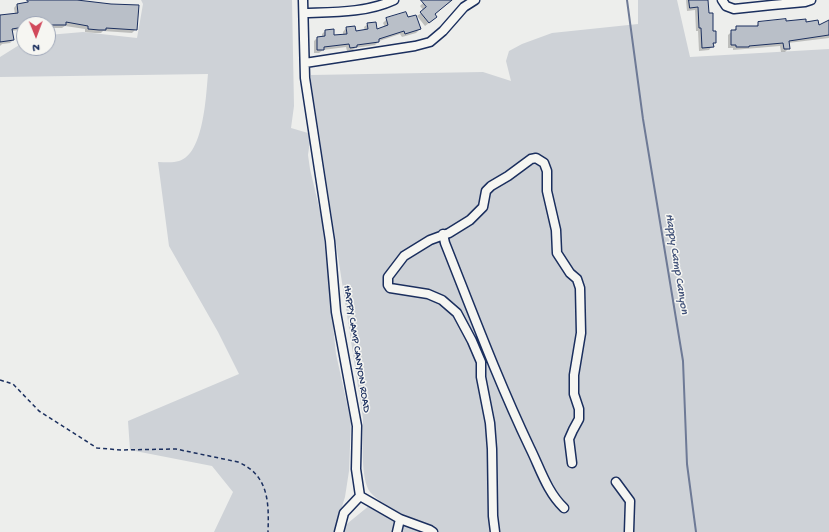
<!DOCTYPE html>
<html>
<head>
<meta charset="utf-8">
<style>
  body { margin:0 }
  #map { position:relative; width:829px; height:532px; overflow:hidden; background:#edeeec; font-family:"Gochi Hand",sans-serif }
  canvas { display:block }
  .north { position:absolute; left:16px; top:16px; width:40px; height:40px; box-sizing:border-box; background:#f6f6f2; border:1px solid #9ea6b7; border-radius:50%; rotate:179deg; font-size:11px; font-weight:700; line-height:16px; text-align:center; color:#1b2f5e }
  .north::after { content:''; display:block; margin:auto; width:14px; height:18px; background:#d1495b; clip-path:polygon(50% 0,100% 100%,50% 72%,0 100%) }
</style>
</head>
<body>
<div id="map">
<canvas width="829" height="532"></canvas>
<div class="north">N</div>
</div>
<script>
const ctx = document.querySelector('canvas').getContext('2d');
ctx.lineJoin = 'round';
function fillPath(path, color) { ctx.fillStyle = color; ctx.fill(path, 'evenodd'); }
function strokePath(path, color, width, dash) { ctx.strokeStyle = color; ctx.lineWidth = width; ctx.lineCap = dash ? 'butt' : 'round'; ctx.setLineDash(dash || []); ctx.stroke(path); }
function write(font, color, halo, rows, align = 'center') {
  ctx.font = font + ' "Gochi Hand",sans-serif'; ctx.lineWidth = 3; ctx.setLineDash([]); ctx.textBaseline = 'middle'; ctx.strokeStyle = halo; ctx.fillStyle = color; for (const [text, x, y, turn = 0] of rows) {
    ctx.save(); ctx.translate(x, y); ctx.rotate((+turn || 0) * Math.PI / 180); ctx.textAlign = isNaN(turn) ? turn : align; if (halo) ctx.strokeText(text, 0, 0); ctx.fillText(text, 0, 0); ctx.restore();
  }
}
fillPath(new Path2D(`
  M141,0H292L294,106L291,128L308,133L310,141L308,155L310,169L322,220L336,354L351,422L349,471L345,497L334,532H214L233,492L212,466L130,450L128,421L239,374L218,332L169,246L158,162C165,162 173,163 179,161C204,154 206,95 208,74L0,77V57L24,42V48H48V35L83,32L137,38L143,4Z
  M638,0H677L690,57L829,49V532H439C420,522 384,508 370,492C360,479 363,436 363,419L311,81V75L483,72L511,81L506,61L509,51L522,44L552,33L638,24Z
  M370,505L429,532H337Z`), '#ced2d7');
fillPath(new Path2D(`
  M32,0L136,29L132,33L103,31L101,33H95L85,32V29L65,26L62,28H48V24H24V29L12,31L13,40L10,43L2,44L0,46V16L15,14L14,8L17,4L25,3L28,1Z
  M426,0H453L434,14L433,20L425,26L417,16L424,11L420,6Z
  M686,0H707L708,14L715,42L709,50L699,51L698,31H696L695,10L687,11Z
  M407,18L420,29L416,33L402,37L400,34L379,41L375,45L355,48L353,50L347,51L346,47L323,50L319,53H314V41L317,38H322V34L325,31L333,36L343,35V32L346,28L355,33L365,31L364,27L368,24L376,30L385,27L383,23L387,19Z
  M829,21V38L788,43L789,48L785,52H781L780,46L733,50V48H728V35L737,27H755L759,23L786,22L805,23L818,27Z`), '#0003');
strokePath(new Path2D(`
  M627,0L643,119L683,361L687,464L696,532`), '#6e7a96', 2);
const building = new Path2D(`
  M27,0H77L111,4L139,5L137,30L106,28V30H99L88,29V26L66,22V25H48V23L24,24V27L12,29L14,40L0,42V15L18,13L17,4L28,2Z
  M421,0H452L435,14L437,17L429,23L420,12L426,7Z
  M689,0H708L709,13H713V31H716V43H713L714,47L702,48L701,28H699L698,7L690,8Z
  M406,12L408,17L416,15L421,29L405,34L404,31L379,39V42L357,45V47L350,48L349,44L324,47V50H317V37L325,36V30L334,29V35L347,34L346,27L355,26L356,31L368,29L367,23L376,22L377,29L388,25L386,18Z
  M786,19V21L806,19V22L818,20L819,25L829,20V35L789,41L790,49H784L783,43L749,46V47H736V45H731V30H736V26H758V22Z`);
fillPath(building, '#b9bfc8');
strokePath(building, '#1b2f5e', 1);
const minor = new Path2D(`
  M303,0L305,78L330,241L336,312L357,426L356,469L360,496
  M722,0L726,6L734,9L772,5L805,2L811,0
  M304,13C333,12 366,13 394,0
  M305,63L415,46L430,42L443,31L464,7L475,0
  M443,234L445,243C472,311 498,381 530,448C540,468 547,492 564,508
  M616,482L630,501L629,532
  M360,496L400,519L430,530L433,532
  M339,532L344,513L360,496
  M397,532L400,519
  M495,532L493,516L492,449L490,423L481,377V362L472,341L457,313L442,300L428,294L390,288L388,285V277L404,256L430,240L449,233L470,220L483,207L486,191L491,186L508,176L531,159L536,158L544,163L547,171V191L556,230L557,253L570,273L577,279L580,288L581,333L574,375V394L579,409V419L573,430L569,439L572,463`);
strokePath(minor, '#1b2f5e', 11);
strokePath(new Path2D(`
  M0,380L13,384L39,411L97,448L121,450L176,449L238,462C269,475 269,503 268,532`), '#1b2f5e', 1.5, [4, 3]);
strokePath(minor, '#f6f6f2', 8);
write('11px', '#1b2f5e', '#f6f6f2', [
  ["HAPPY CAMP CANYON ROAD",356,349,81]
]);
write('italic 12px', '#44547a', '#f6f6f2', [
  ["Happy Camp Canyon",676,264,81]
]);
</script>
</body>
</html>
